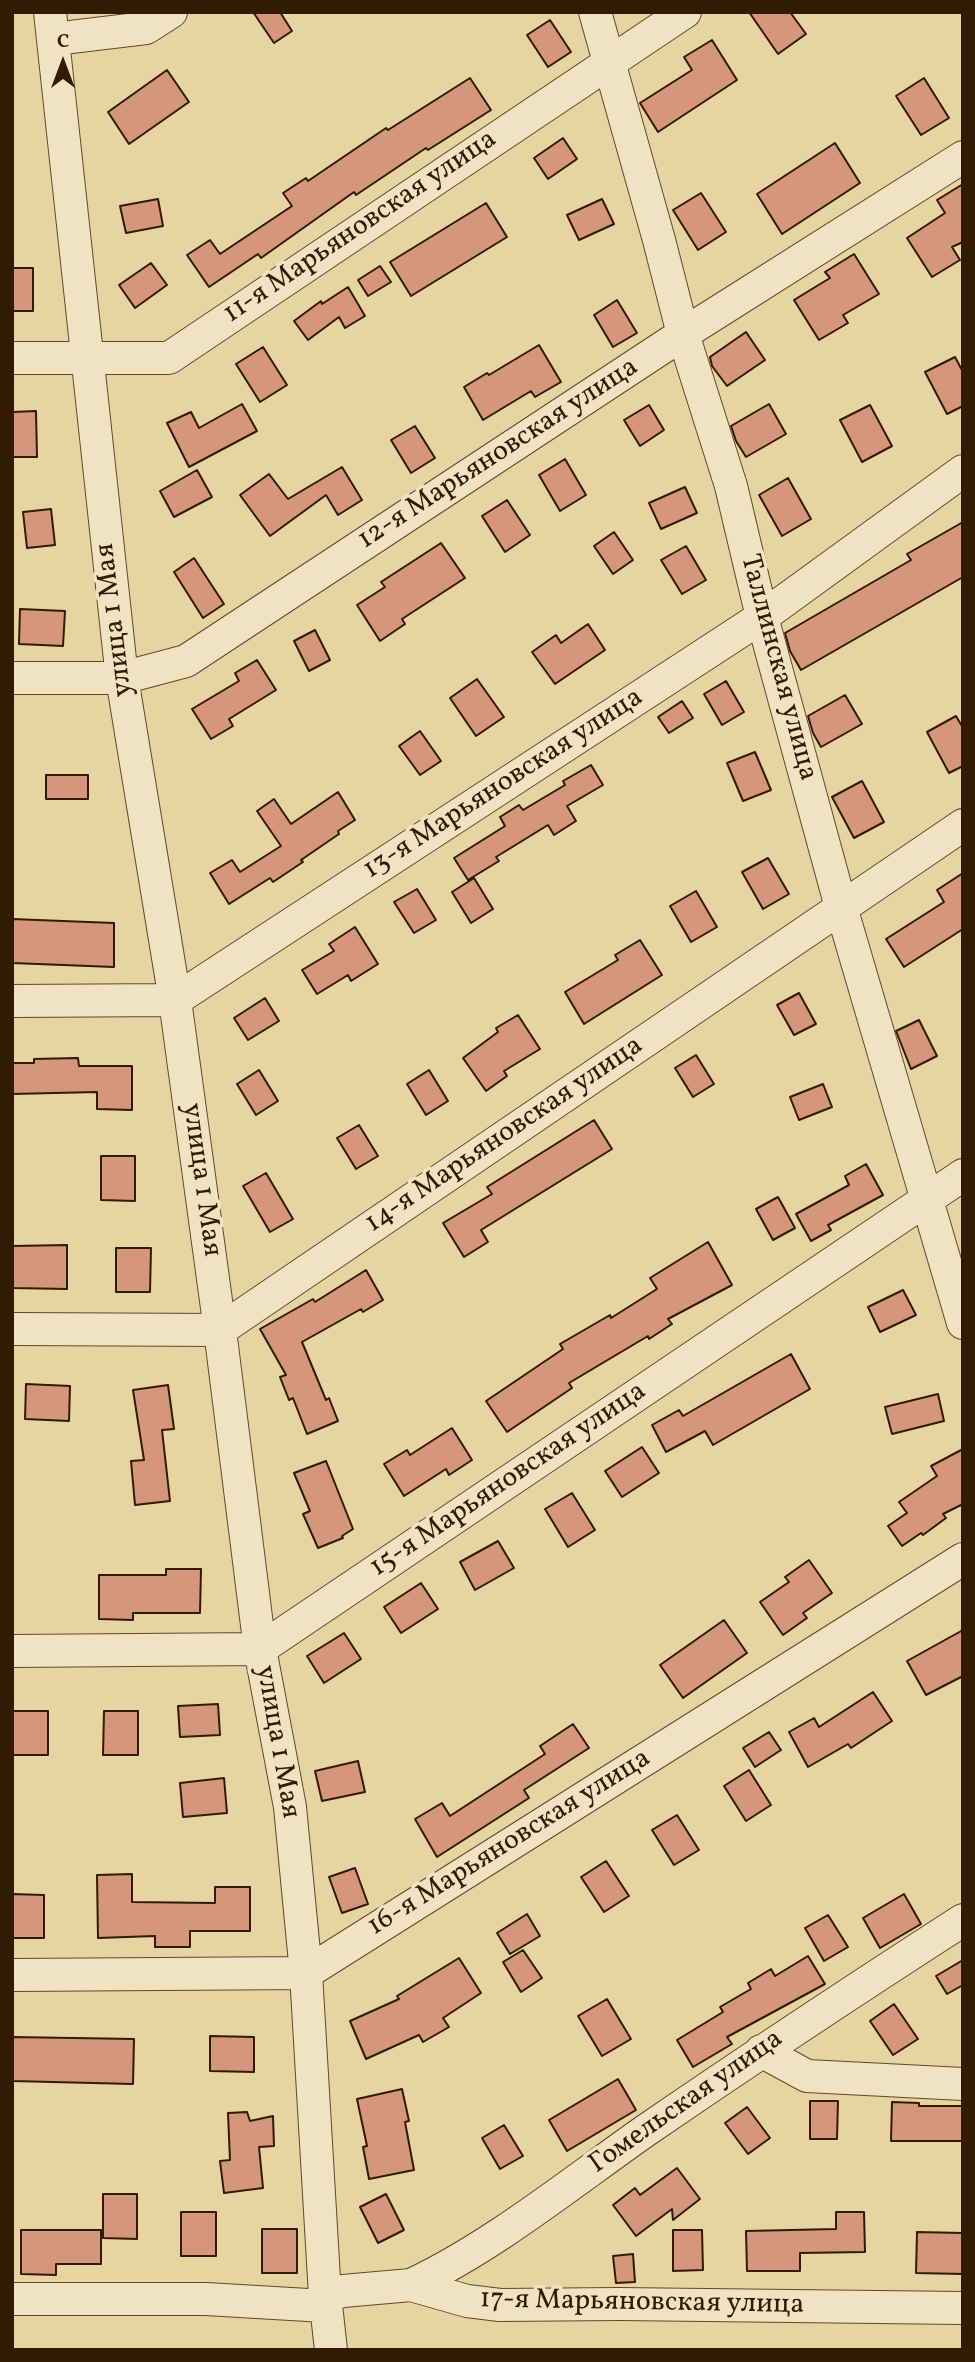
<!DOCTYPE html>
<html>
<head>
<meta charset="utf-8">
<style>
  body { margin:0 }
  #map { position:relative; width:975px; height:2362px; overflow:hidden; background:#e6d4a1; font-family:Vollkorn,serif }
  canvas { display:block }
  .frame { position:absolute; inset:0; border:14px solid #321b02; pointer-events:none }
  .north { position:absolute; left:28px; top:28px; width:70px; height:70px; -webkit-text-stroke:5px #efe3c2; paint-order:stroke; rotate:0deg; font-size:19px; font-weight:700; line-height:28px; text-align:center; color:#321b02 }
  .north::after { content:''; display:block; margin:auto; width:24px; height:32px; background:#321b02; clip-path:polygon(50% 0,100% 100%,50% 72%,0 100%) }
</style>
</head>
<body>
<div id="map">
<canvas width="975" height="2362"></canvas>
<div class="frame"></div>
<div class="north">С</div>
</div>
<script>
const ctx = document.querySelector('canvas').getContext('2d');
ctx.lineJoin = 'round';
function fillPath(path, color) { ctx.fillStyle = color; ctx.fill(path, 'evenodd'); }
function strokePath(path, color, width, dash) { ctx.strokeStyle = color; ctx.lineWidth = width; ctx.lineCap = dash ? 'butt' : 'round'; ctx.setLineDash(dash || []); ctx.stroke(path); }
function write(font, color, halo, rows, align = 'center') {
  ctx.font = font + ' Vollkorn,serif'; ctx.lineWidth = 7; ctx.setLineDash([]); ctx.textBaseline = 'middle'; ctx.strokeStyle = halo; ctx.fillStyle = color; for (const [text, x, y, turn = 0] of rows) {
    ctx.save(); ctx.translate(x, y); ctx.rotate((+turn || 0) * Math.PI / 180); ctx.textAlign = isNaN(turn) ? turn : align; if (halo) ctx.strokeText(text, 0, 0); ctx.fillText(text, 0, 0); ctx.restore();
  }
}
const building = new Path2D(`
  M253,12H280L292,31L274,43Z
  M749,12H790L806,34L778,54Z
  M550,20L571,52L548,67L527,35Z
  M712,40L737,80L658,132L640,103L692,70L684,57Z
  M167,70L189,102L129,144L108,112Z
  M470,78L491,110L428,150L426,148L356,195L354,192L261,258L258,254L209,287L187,255L210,240L220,254L292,206L283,193L306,178L308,181L386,128L388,130Z
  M924,78L949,118L921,135L896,96Z
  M563,138L577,159L548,179L534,158Z
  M835,143L860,183L782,234L757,194Z
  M963,184V242L952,247L960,260L932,277L907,238L945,213L937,200Z
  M701,193L726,232L698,250L673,210Z
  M158,199L163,226L126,233L120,206Z
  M602,199L614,224L579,240L567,215Z
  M486,203L507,237L411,296L390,262Z
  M854,254L879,294L843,315L848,323L819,340L794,300L830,278L825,272Z
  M151,263L167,285L135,308L119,285Z
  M380,266L391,282L368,296L358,280Z
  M12,268H33V311H12Z
  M348,287L365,316L345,328L339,317L308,340L294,321L321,301L322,304Z
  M617,300L637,333L613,347L594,315Z
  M746,332L765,360L727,386L712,366L710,357Z
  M539,345L561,382L535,397L531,391L483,420L464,387L487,373L489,375Z
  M263,347L287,385L260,402L236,364Z
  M955,357L963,372V406L947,414L925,372Z
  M242,404L257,431L189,467L167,423L191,412L199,428Z
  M769,404L786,434L746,457L736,441L731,426Z
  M649,405L664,430L640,446L624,420Z
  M870,405L892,446L862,462L840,420Z
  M36,411L37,457H12V412Z
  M415,426L435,458L411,473L391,440Z
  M565,459L586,495L560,511L539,475Z
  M342,467L362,500L338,515L326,495L270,536L240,495L269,474L288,499Z
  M197,470L212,497L174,517L160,491Z
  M788,478L811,519L782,536L759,495Z
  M685,487L697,513L661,529L649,503Z
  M507,500L530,535L505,552L482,516Z
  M51,509L55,545L27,548L23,512Z
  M963,522V577L801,670L790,651L785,633L911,560L907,554Z
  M614,532L633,560L613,574L594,546Z
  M441,543L465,578L402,619L405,624L380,641L357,605L385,587L381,582Z
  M686,546L706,580L682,594L661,560Z
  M194,558L224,604L203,618L174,572Z
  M20,609L65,611L63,646L19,644Z
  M588,624L605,650L555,684L532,652L556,635L561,643Z
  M315,630L330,660L309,671L294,641Z
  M257,660L276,690L229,719L233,726L211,739L192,709L239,681L235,673Z
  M477,679L504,717L476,736L450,698Z
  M726,681L744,712L722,725L704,694Z
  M845,695L862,724L821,747L813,733L808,716Z
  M682,701L693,718L669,733L658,717Z
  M956,716L963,728V766L949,773L927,732Z
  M420,731L441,761L420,775L399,746Z
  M755,752L771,790L743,801L727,763Z
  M591,765L603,785L567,806L576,821L554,835L548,825L496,857L499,861L468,880L454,858L505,826L500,817L519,805L523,810L565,785L563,781Z
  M46,775H88V799H46Z
  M862,781L884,822L854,838L832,797Z
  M338,792L355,820L338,831L339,834L301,860L303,862L273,882L270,878L229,904L210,873L232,860L240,872L281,846L257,811L274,799L291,824Z
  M768,858L789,894L763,909L742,872Z
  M963,873V929L904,967L886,939L944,902L937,890Z
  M474,878L493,909L471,923L452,892Z
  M417,889L436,920L414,933L394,902Z
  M696,891L717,927L691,942L670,906Z
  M12,919L114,923V967L12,963Z
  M355,927L378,964L351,981L348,975L317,994L302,970L334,951L329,944Z
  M640,940L662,975L584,1024L565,992L618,960L615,955Z
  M799,993L816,1024L794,1035L777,1005Z
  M265,998L279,1021L248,1040L234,1018Z
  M518,1015L540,1049L504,1071L507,1076L486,1091L463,1058L498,1032L496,1028Z
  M919,1020L937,1056L911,1069L896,1031Z
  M696,1055L714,1084L693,1097L675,1068Z
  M78,1058L79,1066H132V1110L97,1109V1092L12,1094V1063H34V1059Z
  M259,1070L278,1101L256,1115L237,1084Z
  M429,1070L448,1101L426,1115L407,1084Z
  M823,1084L832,1107L799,1120L790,1097Z
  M594,1120L612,1149L481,1230L488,1242L464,1257L443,1223L492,1194L487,1187Z
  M359,1125L378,1156L356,1169L337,1138Z
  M101,1156H135V1201L101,1200Z
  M866,1164L883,1195L828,1225L831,1230L811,1241L796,1214L849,1185L845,1176Z
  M266,1173L293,1219L270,1232L243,1186Z
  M778,1197L795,1228L773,1240L756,1209Z
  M708,1242L732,1285L668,1319L672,1324L649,1339L648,1336L569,1383L572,1388L507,1432L486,1401L563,1349L560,1344L610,1315L611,1318L657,1289L650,1278Z
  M67,1245V1289L12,1288V1246Z
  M116,1248H151L150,1292H116Z
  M366,1270L383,1300L363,1312L361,1309L302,1342L326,1400L329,1398L338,1421L307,1434L293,1398L289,1400L280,1377L286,1375L260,1329L313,1299L315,1302Z
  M903,1290L916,1315L880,1332L868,1307Z
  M791,1354L810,1389L713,1445L705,1431L666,1452L652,1425L679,1410L683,1416Z
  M26,1384L70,1386L69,1421L25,1419Z
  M168,1385L174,1429L162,1430L170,1501L135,1505L131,1461L144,1460L133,1390Z
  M938,1394L944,1421L892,1434L885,1407Z
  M452,1428L472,1460L449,1475L446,1469L404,1496L384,1464L407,1450L410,1455Z
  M642,1447L659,1473L622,1497L605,1471Z
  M963,1449V1504L943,1514L946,1518L923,1535L921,1533L902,1546L888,1526L907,1513L899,1502L937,1476L931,1466Z
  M326,1461L353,1529L342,1536L343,1538L318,1548L303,1514L310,1511L294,1473Z
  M572,1493L595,1530L568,1547L545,1509Z
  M498,1541L514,1568L475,1590L460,1562Z
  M809,1560L832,1593L803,1613L807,1618L783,1635L760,1602L789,1582L785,1577Z
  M166,1569H201L200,1613H133V1620L99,1619V1575H166Z
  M421,1583L438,1609L401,1633L384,1607Z
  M724,1620L747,1653L683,1698L660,1665Z
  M963,1630V1676L926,1695L907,1661Z
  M344,1633L361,1659L324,1683L307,1656Z
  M873,1692L892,1721L851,1748L848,1744L808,1767L789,1732L814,1718L819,1727Z
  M218,1704L220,1735L180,1737L178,1706Z
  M13,1711H48V1755H13Z
  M104,1711H138V1755H103Z
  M573,1724L589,1748L524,1790L529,1798L437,1857L415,1819L442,1803L450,1816L545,1754L540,1746Z
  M769,1732L781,1750L755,1767L743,1748Z
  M358,1761L365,1792L322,1801L315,1771Z
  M749,1770L771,1805L746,1821L724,1786Z
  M224,1778L227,1813L183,1817L180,1783Z
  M677,1815L699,1850L674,1865L652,1830Z
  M606,1861L629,1896L604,1912L581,1877Z
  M355,1868L368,1904L342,1913L329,1877Z
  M132,1874V1902L215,1903V1887H250V1931H190V1947H155V1936L98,1938L97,1875Z
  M12,1894L44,1895V1938H12Z
  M904,1894L921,1924L880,1948L863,1918Z
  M527,1914L540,1936L510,1954L497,1933Z
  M828,1915L848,1947L824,1961L805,1928Z
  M523,1950L542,1978L521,1992L503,1962Z
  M808,1956L825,1984L727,2037L732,2044L693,2067L677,2040L723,2012L720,2007L751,1989L748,1983L771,1969L775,1976Z
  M459,1958L481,1993L443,2018L449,2027L423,2042L419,2035L366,2059L350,2021L399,1999L397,1996Z
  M963,1960V1985L947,1994L936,1976Z
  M607,1999L631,2039L602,2056L578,2016Z
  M894,2004L918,2039L893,2055L870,2021Z
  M210,2036L254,2037V2072L210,2071Z
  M12,2037L134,2039L133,2084L12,2081Z
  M618,2079L636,2110L567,2151L549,2120Z
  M402,2089L409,2121L405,2122L414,2170L369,2179L363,2147L367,2146L357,2099Z
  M810,2101H838L837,2139H810Z
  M892,2102L919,2103V2106H963V2141H891Z
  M747,2107L770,2138L748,2154L725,2123Z
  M247,2112L250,2121L273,2116L274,2146L259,2147L263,2188L224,2193L220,2161L230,2160L228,2113Z
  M504,2125L523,2156L500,2169L482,2138Z
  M677,2168L700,2199L673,2220L672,2209L636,2236L613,2205L635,2188L640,2195Z
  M103,2194H137V2239L103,2238Z
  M386,2194L404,2230L378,2243L360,2207Z
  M181,2212H216V2256H181Z
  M836,2212H864L865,2252L800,2253V2271H747L746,2231L836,2229Z
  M262,2229H297V2273H262Z
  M21,2230H101V2264H56V2275L21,2274Z
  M673,2230H702L703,2270L673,2271Z
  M917,2232L963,2233V2274L916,2273Z
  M633,2254L635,2282L616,2283L613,2256Z`);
fillPath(building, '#d5967b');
strokePath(building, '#321b02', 2);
const street = new Path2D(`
  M50,12L122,678L175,1000L220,1330L260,1649L290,1807L306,1973L325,2296L331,2350
  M595,12L659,240L683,334L731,486L762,617L841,907L963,1323
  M54,39L146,28L171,12
  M12,358H169L685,12
  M12,678H122L186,661L683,334L963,157
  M12,1001L175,1000L762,617L963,471
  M12,1329L220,1330L963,825
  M12,1651L260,1649L963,1175
  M12,1975L306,1973L963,1559
  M761,2051L807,2076L963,2084
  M411,2285C492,2247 571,2183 645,2131C750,2059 856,1989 963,1920
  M325,2296L343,2291L411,2285L467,2301L500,2305L619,2304L963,2308
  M12,2299H206L325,2306`);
strokePath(street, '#5f492a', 34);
strokePath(street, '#efe3c2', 32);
write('28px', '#321b02', '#efe3c2', [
  ["11-я Марьяновская улица",361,228,-34],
  ["12-я Марьяновская улица",499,455,-33],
  ["улица 1 Мая",116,620,-97],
  ["Таллинская улица",777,668,75],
  ["13-я Марьяновская улица",504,785,-33],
  ["14-я Марьяновская улица",505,1136,-34],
  ["улица 1 Мая",200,1180,82],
  ["15-я Марьяновская улица",509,1481,-34],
  ["улица 1 Мая",276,1742,80],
  ["16-я Марьяновская улица",510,1844,-32],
  ["Гомельская улица",687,2103,-35],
  ["17-я Марьяновская улица",642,2304,1]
]);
</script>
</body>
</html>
